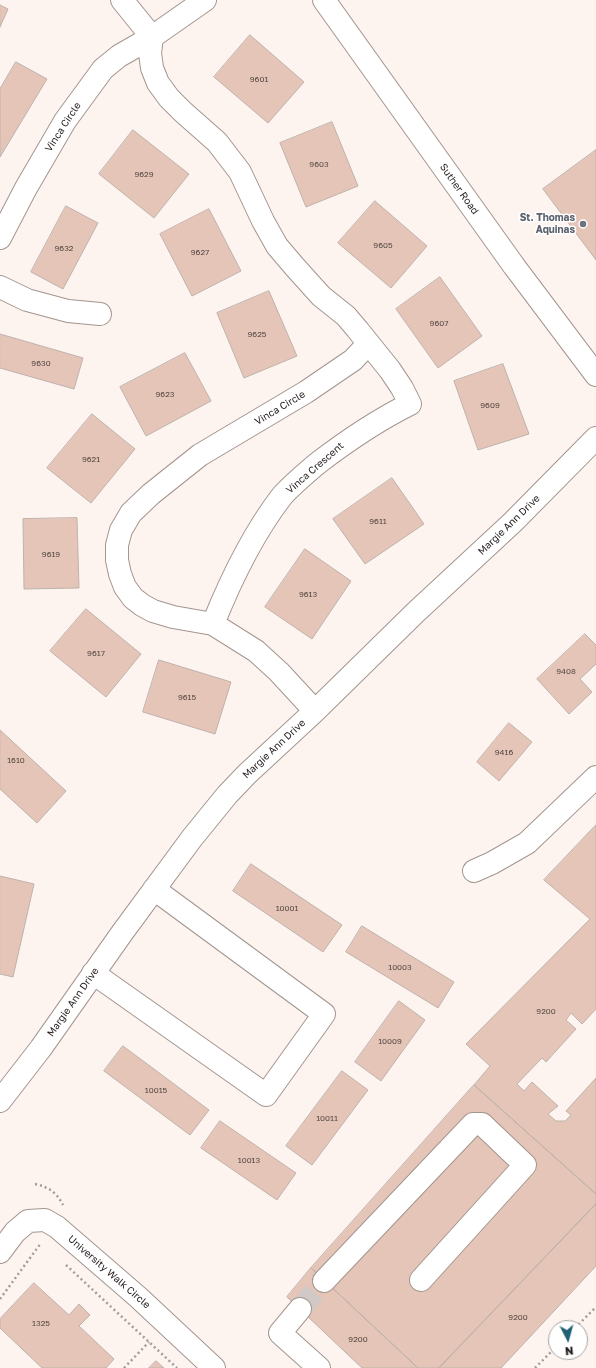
<!DOCTYPE html>
<html>
<head>
<meta charset="utf-8">
<style>
  body { margin:0 }
  #map { position:relative; width:596px; height:1368px; overflow:hidden; background:#fdf4f0; font-family:"Golos Text",sans-serif }
  canvas { display:block }
  .north { position:absolute; left:548px; top:1320px; width:40px; height:40px; box-sizing:border-box; background:#fff; border:1px solid #a7a5a4; border-radius:50%; rotate:174deg; font-size:11px; font-weight:700; line-height:16px; text-align:center; color:#231d1b }
  .north::after { content:''; display:block; margin:auto; width:14px; height:18px; background:#206176; clip-path:polygon(50% 0,100% 100%,50% 72%,0 100%) }
</style>
</head>
<body>
<div id="map">
<canvas width="596" height="1368"></canvas>
<div class="north">N</div>
</div>
<script>
const ctx = document.querySelector('canvas').getContext('2d');
ctx.lineJoin = 'round';
function fillPath(path, color) { ctx.fillStyle = color; ctx.fill(path, 'evenodd'); }
function strokePath(path, color, width, dash) { ctx.strokeStyle = color; ctx.lineWidth = width; ctx.lineCap = dash ? 'butt' : 'round'; ctx.setLineDash(dash || []); ctx.stroke(path); }
function write(font, color, halo, rows, align = 'center') {
  ctx.font = font + ' "Golos Text",sans-serif'; ctx.lineWidth = 3; ctx.setLineDash([]); ctx.textBaseline = 'middle'; ctx.strokeStyle = halo; ctx.fillStyle = color; for (const [text, x, y, turn = 0] of rows) {
    ctx.save(); ctx.translate(x, y); ctx.rotate((+turn || 0) * Math.PI / 180); ctx.textAlign = isNaN(turn) ? turn : align; if (halo) ctx.strokeText(text, 0, 0); ctx.fillText(text, 0, 0); ctx.restore();
  }
}
const building = new Path2D(`
  M0,5L8,9L0,27Z
  M250,35L304,82L268,123L214,77Z
  M16,62L47,79L0,157V89Z
  M332,122L358,186L306,207L280,143Z
  M133,130L189,174L154,218L99,174Z
  M596,150V260L543,189Z
  M375,201L427,246L391,288L338,243Z
  M66,206L98,223L63,289L31,272Z
  M209,209L241,271L192,296L160,234Z
  M440,277L482,336L438,368L396,309Z
  M269,291L297,356L244,378L217,313Z
  M0,334L83,358L74,389L0,368Z
  M185,353L211,401L146,436L120,387Z
  M503,364L529,434L478,450L454,381Z
  M92,414L135,449L91,503L47,468Z
  M392,478L424,524L365,564L333,519Z
  M77,518L79,588L24,589L23,519Z
  M305,549L351,581L312,639L265,607Z
  M86,609L141,654L106,697L50,651Z
  M585,634L596,645V664L580,679L592,692L569,714L537,679Z
  M159,660L231,682L215,734L143,712Z
  M509,723L532,742L499,781L477,762Z
  M0,730L66,791L37,823L0,789Z
  M596,825V1009L582,1024L571,1013L566,1020L576,1029L546,1062L542,1058L517,1084L524,1091L532,1082L558,1106L548,1114L556,1121H565L571,1115L566,1111L596,1078V1194L474,1085L490,1066L466,1044L590,919L544,880Z
  M251,864L342,925L323,952L233,891Z
  M0,876L34,884L13,977L0,974Z
  M362,926L454,982L438,1008L346,952Z
  M399,1001L425,1020L381,1081L355,1062Z
  M123,1046L209,1110L190,1135L104,1071Z
  M342,1071L368,1090L312,1165L286,1146Z
  M474,1085L596,1194V1204L439,1368H418L311,1268Z
  M220,1121L296,1173L277,1200L201,1148Z
  M596,1204V1266L501,1368H439Z
  M311,1268L418,1368H362L287,1297Z
  M34,1283L69,1315L79,1304L90,1315L79,1326L114,1359L106,1368H42L0,1328V1319Z
  M156,1361L164,1368H149Z`);
fillPath(building, '#e5c5b7');
strokePath(building, '#bfb1ab', 1);
strokePath(new Path2D(`
  M300,1309L324,1281`), '#d1c9c5', 22, [22, 11]);
const minor = new Path2D(`
  M122,0L152,37L150,53L152,68L158,83L169,98L183,112L217,142L240,172L263,221L277,246L294,266L321,296L346,316L357,329L390,370L402,388L410,404C376,421 348,440 318,463C305,474 293,484 282,496C252,535 231,579 213,624
  M324,0L514,266L596,375
  M0,238L26,188L65,121L103,69L119,56L152,37L205,0
  M0,287L27,300L68,311L100,314
  M315,711L279,672L256,651L213,624L173,617L153,611L142,605L133,598L125,587L120,574L117,560V545L121,530L131,513L151,494L200,455L306,392L353,360L368,344
  M474,871L492,863L527,843L596,777
  M93,973L266,1095L324,1014L154,889
  M0,1101L41,1048L122,933L192,838L227,795L247,774L315,711L416,612L513,522L596,438
  M0,1252L15,1232L28,1221L45,1220L57,1227L138,1297L214,1368
  M324,1281L473,1124H482L525,1165L421,1280
  M300,1309L280,1333L319,1368`);
strokePath(minor, '#a3958f', 24);
strokePath(new Path2D(`
  M35,1184C49,1187 57,1193 63,1205
  M66,1265L177,1368
  M0,1299L41,1243
  M575,1328L596,1307
  M124,1368L149,1342
  M535,1368L556,1347`), '#a39c98', 2.5, [2, 3]);
strokePath(minor, '#fff', 22);
for (const [x, y, r, color] of [
  [583,224,4,"#6b7280"]
]) { const dot = new Path2D(); dot.arc(x, y, r, 0, 2 * Math.PI); ctx.fillStyle = color; ctx.fill(dot); strokePath(dot, '#fff', 1.5); }
write('8px', '#544742', null, [
  ["9601",259,79],
  ["9603",319,164],
  ["9629",144,174],
  ["9605",383,245],
  ["9632",64,248],
  ["9627",200,252],
  ["9607",439,323],
  ["9625",257,334],
  ["9630",41,363],
  ["9623",165,394],
  ["9609",490,405],
  ["9621",91,459],
  ["9611",378,521],
  ["9619",51,554],
  ["9613",308,594],
  ["9617",96,653],
  ["9408",566,671],
  ["9615",187,697],
  ["9416",504,752],
  ["1610",16,760],
  ["10001",287,908],
  ["10003",400,967],
  ["9200",546,1011],
  ["10009",390,1041],
  ["10015",156,1090],
  ["10011",327,1118],
  ["10013",249,1160],
  ["9200",518,1317],
  ["1325",41,1323],
  ["9200",358,1339]
]);
write('10px', '#231d1b', '#fff', [
  ["Vinca Circle",63,127,-57],
  ["Suther Road",459,189,55],
  ["Vinca Circle",280,408,-31],
  ["Vinca Crescent",315,468,-41],
  ["Margie Ann Drive",509,525,-44],
  ["Margie Ann Drive",274,749,-43],
  ["Margie Ann Drive",73,1002,-55],
  ["University Walk Circle",109,1272,41]
]);
write('bold 10px', '#5b616d', '#fff', [
  ["St. Thomas",575,218],
  ["Aquinas",575,230]
], 'right');
</script>
</body>
</html>
